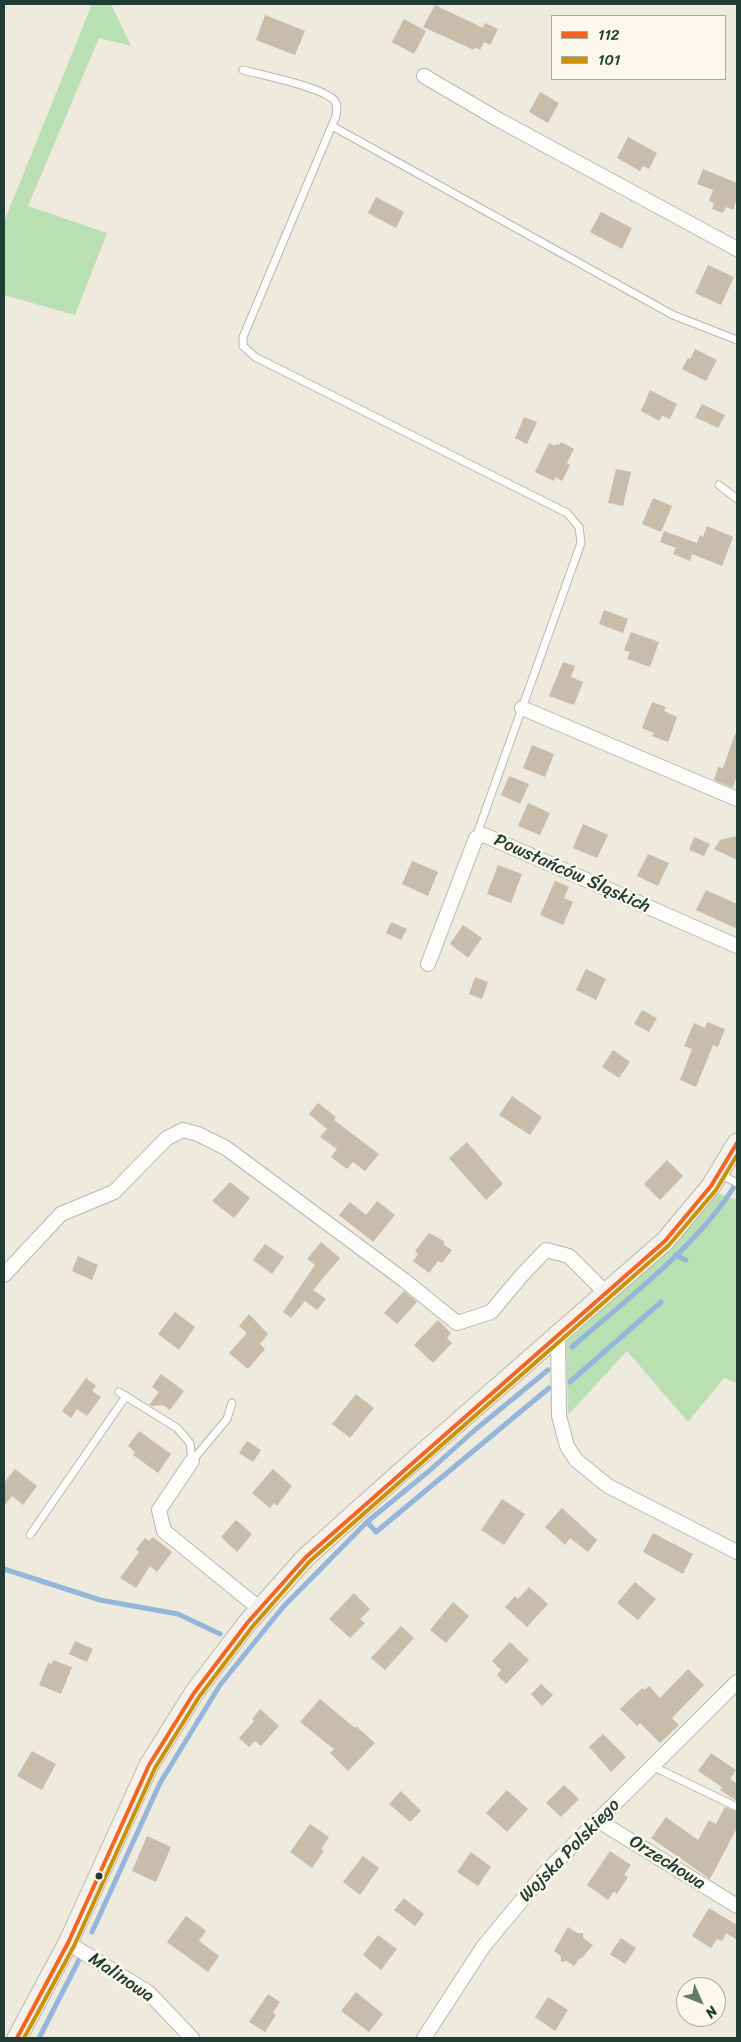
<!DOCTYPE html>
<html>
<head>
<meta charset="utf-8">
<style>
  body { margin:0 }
  #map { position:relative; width:741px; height:2042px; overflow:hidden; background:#eeeadd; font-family:Sriracha,sans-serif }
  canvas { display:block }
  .frame { position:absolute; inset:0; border:5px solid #1f3d34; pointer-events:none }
  .legend { position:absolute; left:551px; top:15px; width:175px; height:65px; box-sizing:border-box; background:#fbf7ec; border:1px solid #a3ada2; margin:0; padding:6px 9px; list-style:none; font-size:15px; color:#1f3d34 }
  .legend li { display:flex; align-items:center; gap:10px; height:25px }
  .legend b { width:25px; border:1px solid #a3ada2 }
  .north { position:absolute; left:676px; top:1977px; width:50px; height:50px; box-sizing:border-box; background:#fbf7ec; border:1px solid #a3ada2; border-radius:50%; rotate:134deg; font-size:14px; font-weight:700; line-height:20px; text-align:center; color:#1f3d34 }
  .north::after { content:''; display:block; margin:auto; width:18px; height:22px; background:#677a6f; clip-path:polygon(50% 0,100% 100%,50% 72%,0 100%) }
</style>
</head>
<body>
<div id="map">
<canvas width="741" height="2042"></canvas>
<div class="frame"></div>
<ul class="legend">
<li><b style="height:6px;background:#f26522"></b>112</li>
<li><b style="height:6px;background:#cc910a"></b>101</li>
</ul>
<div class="north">N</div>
</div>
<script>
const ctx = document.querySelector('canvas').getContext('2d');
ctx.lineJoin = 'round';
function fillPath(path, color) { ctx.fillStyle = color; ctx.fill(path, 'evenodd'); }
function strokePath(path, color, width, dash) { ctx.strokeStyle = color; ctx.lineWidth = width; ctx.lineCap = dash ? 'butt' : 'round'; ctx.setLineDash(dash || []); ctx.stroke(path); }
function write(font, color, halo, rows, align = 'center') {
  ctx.font = font + ' Sriracha,sans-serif'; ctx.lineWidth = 5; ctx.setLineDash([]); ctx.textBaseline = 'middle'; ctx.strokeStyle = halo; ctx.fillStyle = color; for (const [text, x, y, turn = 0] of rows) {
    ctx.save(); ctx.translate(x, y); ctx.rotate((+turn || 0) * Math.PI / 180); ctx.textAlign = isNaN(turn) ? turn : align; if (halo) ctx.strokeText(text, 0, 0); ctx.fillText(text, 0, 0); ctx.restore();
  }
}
fillPath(new Path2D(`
  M92,4H111L131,46L99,38L28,206L107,233L75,315L4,295V222Z
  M718,1193L734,1199L737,1198V1383L724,1378L688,1422L627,1351L568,1415L566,1342L669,1250Z`), '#badfb3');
strokePath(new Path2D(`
  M675,1255L686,1260
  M572,1347C627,1299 700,1244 737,1182
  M570,1382L661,1302
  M367,1522L376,1532L549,1388
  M4,1569L100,1600L178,1614L220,1634
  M92,1932L160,1783L220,1685L283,1607L367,1522L429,1471L476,1429L548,1370
  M39,2038L79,1960`), '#94b6da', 5);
fillPath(new Path2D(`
  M435,5L483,28L485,23L498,29L490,45L484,42L480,50L475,47L474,50L423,27Z
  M265,15L305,31L295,55L256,40Z
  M404,19L426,31L414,54L392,42Z
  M540,92L559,103L548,123L529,112Z
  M628,137L657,153L649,169L643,166L640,171L617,158Z
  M703,169L737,183V198L733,210L726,207L723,213L712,209L714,203L709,201L713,190L697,184Z
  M376,197L404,212L396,228L368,213Z
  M601,212L632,228L622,249L590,232Z
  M708,265L734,277L721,305L695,293Z
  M695,349L717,360L706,381L682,369L688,358L690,359Z
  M650,390L677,404L670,419L662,416L659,421L641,411Z
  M702,404L725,415L718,428L695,417Z
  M524,417L537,422L527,444L515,438Z
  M561,442L574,449L567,463L570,465L562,481L555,477L554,481L535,472L549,443L555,446L556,444L559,445Z
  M616,469L631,472L623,506L608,503Z
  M653,498L672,506L661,532L642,524Z
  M707,526L733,537L722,566L692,554L690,561L673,554L676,548L660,542L664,531L697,543L700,535L703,537Z
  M604,610L628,619L623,633L599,624Z
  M631,632L659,642L650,667L627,659L630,652L624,650Z
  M563,662L575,666L571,677L583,682L574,705L549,696Z
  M652,702L666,707L664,711L677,717L668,742L652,736L654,733L642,728Z
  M735,734H737V774L733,788L714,780L718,767L723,768Z
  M532,745L554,754L545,777L523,768Z
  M509,776L529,784L520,804L501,795Z
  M528,803L550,813L540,835L518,826Z
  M583,824L608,835L597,858L573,848Z
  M737,836V860L714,849L720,840Z
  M694,837L710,844L704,856L689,850Z
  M648,854L669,863L658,886L637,876Z
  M412,861L438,872L428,896L402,884Z
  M498,865L522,874L511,903L487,894Z
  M555,881L569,887L564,898L573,902L563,925L540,915Z
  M706,890L737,904V929L696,910Z
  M391,922L407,929L401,940L386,933Z
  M463,925L482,938L468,958L450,944Z
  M586,969L606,979L596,1000L576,990Z
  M475,977L488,982L482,999L469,994Z
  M642,1010L657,1018L649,1032L634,1024Z
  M707,1022L725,1029L718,1047L713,1045L696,1087L680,1080L692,1049L684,1046L694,1023L705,1028Z
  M613,1050L630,1062L619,1078L602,1067Z
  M512,1096L542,1117L530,1135L499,1115Z
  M318,1103L336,1117L334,1120L379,1154L365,1171L353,1162L347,1169L331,1157L337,1149L320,1137L327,1129L309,1114Z
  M467,1142L503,1184L486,1200L449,1158Z
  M667,1160L683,1176L660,1200L644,1184Z
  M230,1182L250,1198L234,1218L212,1201Z
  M377,1201L395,1215L373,1242L339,1215L350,1202L366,1215Z
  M429,1233L444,1241V1245L452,1250L442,1263L438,1261L429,1273L413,1261L418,1254L415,1251Z
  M321,1242L340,1258L313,1290L326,1299L317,1310L305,1301L291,1318L283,1312L315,1265L307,1259Z
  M265,1244L284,1257L272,1274L253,1260Z
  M78,1256L98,1265L92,1280L72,1271Z
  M404,1291L417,1302L397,1324L384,1313Z
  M175,1312L195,1327L179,1350L158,1334Z
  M249,1314L268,1334L260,1344L265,1349L248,1369L229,1353L247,1333L239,1326Z
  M438,1320L451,1333L447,1338L452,1343L433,1363L414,1345Z
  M161,1374L184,1391L170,1410L163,1405L152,1406L149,1405L159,1392L152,1387Z
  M86,1378L96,1386L92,1391L101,1397L87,1416L77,1409L71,1418L62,1411Z
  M356,1394L374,1408L350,1438L332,1424Z
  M139,1431L171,1454L158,1473L133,1455L135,1452L128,1446Z
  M247,1441L261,1450L253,1462L239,1453Z
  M15,1469L37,1486L23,1505L12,1496L4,1506V1483Z
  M273,1469L292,1486L277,1506L274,1503L270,1508L252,1493Z
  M502,1499L525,1514L504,1545L481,1530Z
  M562,1508L597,1540L588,1552L570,1538L565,1545L545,1527Z
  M236,1520L252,1534L237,1552L221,1537Z
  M653,1533L693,1554L683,1574L643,1552Z
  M153,1537L172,1552L157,1572L150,1566L136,1588L120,1578L139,1552L136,1549L145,1538L149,1541Z
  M635,1582L656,1599L638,1620L617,1603Z
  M529,1587L548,1604L527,1627L505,1607L515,1596L518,1599Z
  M354,1593L370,1609L360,1619L365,1623L350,1638L329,1619Z
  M453,1602L469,1616L446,1643L430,1630Z
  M401,1626L414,1638L385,1670L371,1658Z
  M75,1641L93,1649L87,1662L69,1654Z
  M510,1642L529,1660L506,1684L497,1675L501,1670L492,1661Z
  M53,1660L72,1667L61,1694L39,1685L48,1663L52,1664Z
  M688,1669L704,1685L672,1718L679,1725L660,1743L640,1723L637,1726L620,1709L642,1688L644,1690L649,1686L660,1698Z
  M541,1684L553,1695L542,1706L531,1694Z
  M320,1699L355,1728L356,1726L375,1743L348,1771L330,1753L334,1749L300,1722Z
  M260,1709L279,1726L261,1746L255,1741L249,1747L239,1738L254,1721L252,1719Z
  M603,1734L626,1757L611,1772L589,1747Z
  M32,1751L56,1764L42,1790L17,1776Z
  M711,1753L736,1770L730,1779L737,1784V1801L720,1790L722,1787L698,1771Z
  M564,1785L579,1799L561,1817L546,1803Z
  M507,1790L528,1809L507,1832L486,1813Z
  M401,1791L421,1811L410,1822L389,1804Z
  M725,1807L737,1812V1828L710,1879L651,1838L666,1817L698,1840L709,1820L716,1824Z
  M310,1824L329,1837L321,1849L324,1851L312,1868L290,1852Z
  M147,1836L171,1847L156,1882L132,1871Z
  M610,1851L631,1865L624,1875L628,1877L617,1894L614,1891L608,1900L587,1885Z
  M471,1852L491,1867L478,1886L457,1872Z
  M363,1856L379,1868L360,1895L343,1882Z
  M404,1898L424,1914L415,1926L394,1910Z
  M709,1908L737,1925V1940L726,1933L722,1941L717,1939L711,1948L692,1936Z
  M186,1916L206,1931L199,1941L219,1956L208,1972L167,1942Z
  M568,1927L577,1933H583V1938L593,1945L582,1958L579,1959L574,1966L567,1961L561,1962V1956L554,1951Z
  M378,1935L397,1949L381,1970L363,1955Z
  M621,1938L636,1948L625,1964L610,1954Z
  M356,1992L383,2014L369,2032L341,2011Z
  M268,1994L280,2002L273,2013L276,2015L265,2032L249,2022Z
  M548,1997L568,2010L555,2031L535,2017Z`), '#c8bcaa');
const lane = new Path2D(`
  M243,70C265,76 319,86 334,100C338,104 337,110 336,116L243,337V346L255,357L567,513L579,527L581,543L476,837
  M332,126L673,315L737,340
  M719,485L737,499
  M720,1174L737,1183
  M119,1392L177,1428L190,1443L192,1461
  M192,1461L227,1419L232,1403
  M30,1535L126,1396
  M654,1767L737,1807`);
const street = new Path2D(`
  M424,76L499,120L737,249
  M522,708L737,799
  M428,964L476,838L484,835L737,946
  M4,1275L61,1214L114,1192L167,1138L183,1130L198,1134L226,1148L404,1280L457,1323L491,1312L522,1275L546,1250L569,1256L606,1293
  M558,1336L559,1416L567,1446L576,1460L608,1486L737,1552
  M192,1461L159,1510L164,1531L260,1609
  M597,1820L737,1906
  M68,1943L149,1993L192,2038
  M424,2038L483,1947L542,1876L737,1682`);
const secondary = new Path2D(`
  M17,2038L68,1943L149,1765L194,1693L248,1622L306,1557L400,1473L665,1241L711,1186L737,1143`);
strokePath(lane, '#b8b8b0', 9);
strokePath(street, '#b8b8b0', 16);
strokePath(secondary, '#b8b8b0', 21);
strokePath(lane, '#fcfcfa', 7);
strokePath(street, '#fcfcfa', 14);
strokePath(secondary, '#f6f2eb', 19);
strokePath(new Path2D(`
  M17,2038L68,1943L149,1765L194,1693L248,1622L306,1557L665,1241L711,1186L737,1143`), '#f26522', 4);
strokePath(new Path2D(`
  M24,2038L74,1946L155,1768L199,1697L253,1626L310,1561L669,1245L716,1190L737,1155`), '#cc910a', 4);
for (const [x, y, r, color] of [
  [99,1876,4.5,"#1f3d34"]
]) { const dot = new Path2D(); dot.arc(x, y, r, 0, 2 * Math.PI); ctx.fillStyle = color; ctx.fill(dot); strokePath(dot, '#fbf7ec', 2); }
write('18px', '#1f3d34', '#fbf7ec', [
  ["Powstańców Śląskich",572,874,24],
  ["Wojska Polskiego",570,1851,-46],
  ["Orzechowa",667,1863,32],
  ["Malinowa",121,1978,34]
]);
</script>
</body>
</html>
